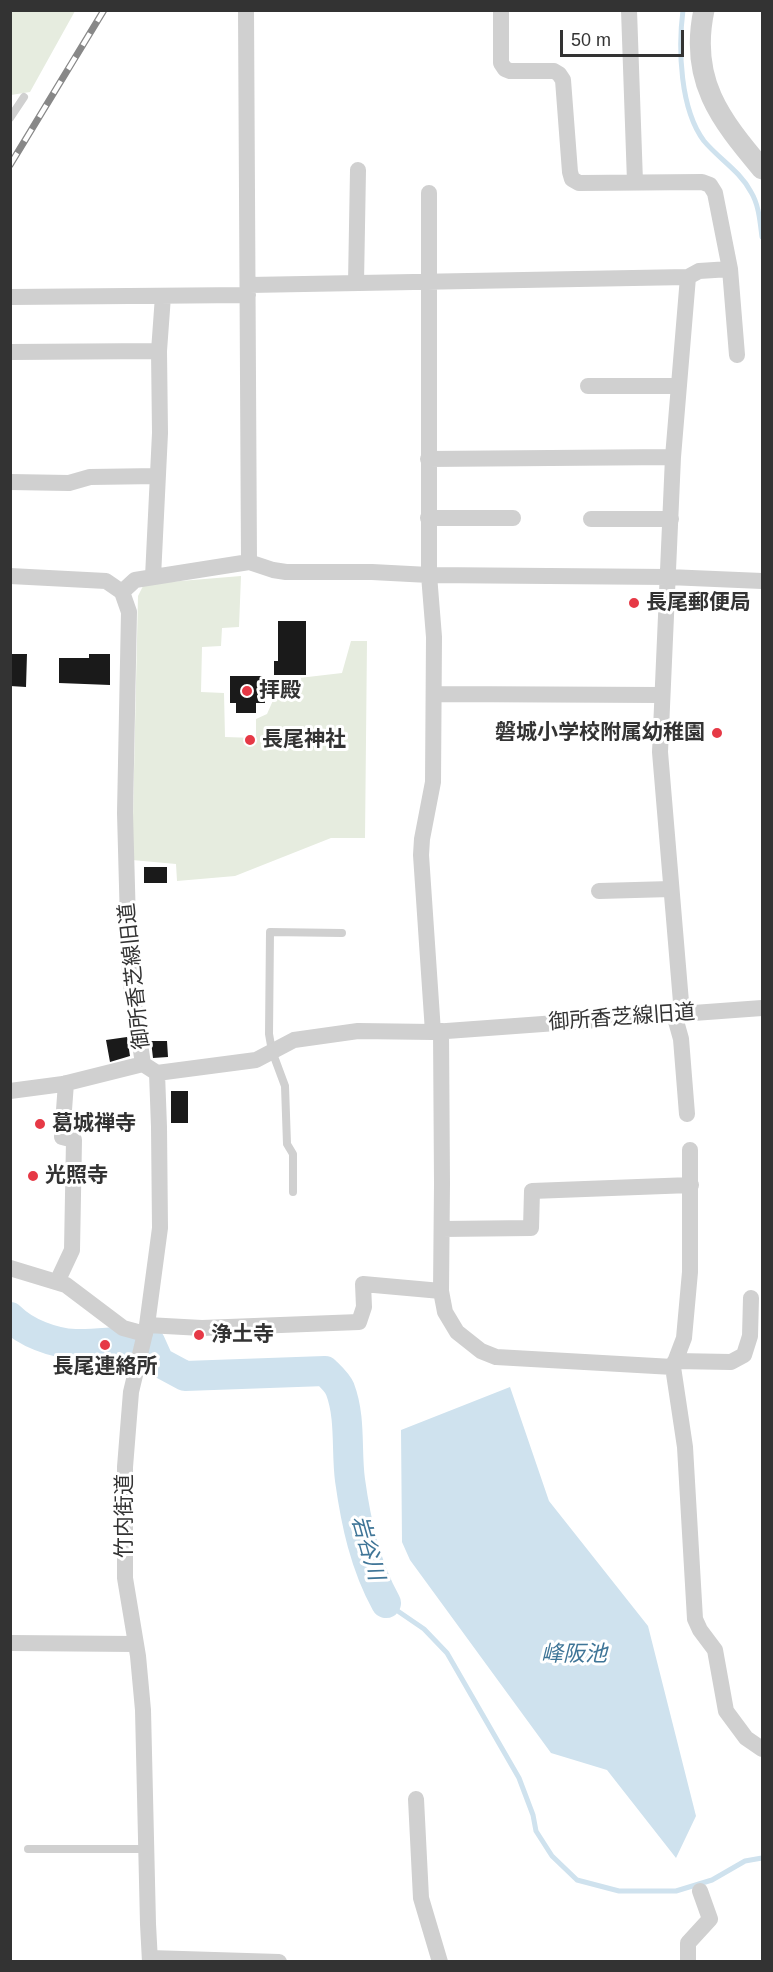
<!DOCTYPE html>
<html>
<head>
<meta charset="utf-8">
<style>
  body { margin:0 }
  #map { position:relative; width:773px; height:1972px; overflow:hidden; background:#fff; font-family:Helvetica,sans-serif }
  canvas { display:block }
  .frame { position:absolute; inset:0; border:12px solid #333; pointer-events:none }
  .scale { position:absolute; left:560px; top:30px; width:124px; height:27px; box-sizing:border-box; border:3px solid #333; border-top:0; padding-left:8px; font-size:18px; line-height:21px; white-space:nowrap; color:#333; -webkit-text-stroke:4px #fff; paint-order:stroke }
</style>
</head>
<body>
<div id="map">
<canvas width="773" height="1972"></canvas>
<div class="frame"></div>
<div class="scale">50 m</div>
</div>
<script>
const ctx = document.querySelector('canvas').getContext('2d');
ctx.lineJoin = 'round';
function fillPath(path, color) { ctx.fillStyle = color; ctx.fill(path, 'evenodd'); }
function strokePath(path, color, width, dash) { ctx.strokeStyle = color; ctx.lineWidth = width; ctx.lineCap = dash ? 'butt' : 'round'; ctx.setLineDash(dash || []); ctx.stroke(path); }
function write(font, color, halo, rows, align = 'center') {
  ctx.font = font + ' Helvetica,"Noto Sans JP",sans-serif'; ctx.lineWidth = 6; ctx.setLineDash([]); ctx.textBaseline = 'middle'; ctx.strokeStyle = halo; ctx.fillStyle = color; for (const [text, x, y, turn = 0] of rows) {
    ctx.save(); ctx.translate(x, y); ctx.rotate((+turn || 0) * Math.PI / 180); ctx.textAlign = isNaN(turn) ? turn : align; if (halo) ctx.strokeText(text, 0, 0); ctx.fillText(text, 0, 0); ctx.restore();
  }
}
fillPath(new Path2D(`
  M11,10L75,11L30,92L11,95Z
  M241,576L239,627L222,628L221,646L202,647L201,692L224,693L225,737L256,738V719L267,714L282,680L342,673L351,641H367L365,838H331L235,876L177,881L176,864L132,860L138,596L144,584Z`), '#e6ecdf');
fillPath(new Path2D(`
  M510,1387L549,1501L648,1626L696,1816L676,1858L607,1770L551,1753L410,1560L402,1542L401,1430Z`), '#cfe2ee');
strokePath(new Path2D(`
  M683,10C678,49 680,109 704,141C719,159 740,171 751,192C759,205 760,222 762,237
  M386,1603L424,1629L447,1653L519,1778L533,1815L536,1831L552,1856L577,1880L619,1891H676L712,1880L745,1861L762,1858`), '#cfe2ee', 5);
strokePath(new Path2D(`
  M10,1317C26,1333 53,1343 75,1344C100,1345 124,1339 150,1342L159,1362L185,1376L325,1371C330,1376 337,1382 340,1389C351,1418 346,1450 350,1480C356,1523 365,1565 386,1603`), '#cfe2ee', 30);
fillPath(new Path2D(`
  M278,621H306V675H274V661H278Z
  M10,654H27L26,687L10,686Z
  M89,654H110V685L59,683V658H89Z
  M230,676H265V703H256V713H236V703H230Z
  M144,867H167V883H144Z
  M127,1037L130,1056L110,1062L106,1040Z
  M151,1041H167L168,1057L153,1058Z
  M171,1091H188V1123H171Z`), '#1a1a1a');
strokePath(new Path2D(`
  M10,118L24,97
  M293,1192V1154L287,1144L285,1086L272,1051L269,1034L270,932L342,933
  M28,1849H147`), '#d0d0d0', 8);
strokePath(new Path2D(`
  M629,10L635,182
  M429,193V575L434,637L433,782L422,839L421,855L433,1032
  M730,269L737,355
  M356,283L358,170
  M249,285L688,277L699,271L730,269L715,193L710,185L702,182L579,183L572,179L570,172L563,80L559,74L554,71H510L505,69L501,63V10
  M10,297L248,295
  M10,352L159,351
  M588,386H679
  M428,459L673,457
  M10,482L69,483L90,477L158,476
  M428,518H513
  M591,519H671
  M249,562L273,570L286,572H372L429,575L668,577L762,581
  M10,576L106,581L122,592L129,612L125,813L128,923L130,977L143,1064L157,1073L256,1060L294,1040L358,1031L433,1032L762,1008
  M153,577L160,433L159,351L163,296
  M122,592L135,580L249,562L246,10
  M434,694L662,695
  M599,891L671,889
  M674,1014L681,1039L687,1114
  M682,1014L660,752L673,457L688,277
  M441,1031L442,1184L441,1291L445,1312L457,1332L481,1351L496,1357L673,1367L685,1447L695,1619L700,1630L715,1650L726,1711L746,1738L762,1749
  M10,1091L63,1084L143,1064
  M442,1229L531,1228L532,1191L691,1185
  M10,1268L66,1285L123,1328L145,1334
  M57,1282L72,1250L74,1140L62,1137L66,1083
  M147,1325L202,1328L359,1322L364,1307L363,1284L441,1291
  M675,1361L731,1362L744,1355L750,1336L751,1298
  M673,1367L684,1338L690,1272V1150
  M10,1643L135,1644
  M416,1799L421,1898L440,1962
  M150,1958L279,1962
  M150,1962L148,1924L143,1710L138,1656L125,1578V1467L131,1392L147,1325L160,1228L159,1127L157,1073
  M688,1962V1943L710,1919L700,1891`), '#d0d0d0', 16);
strokePath(new Path2D(`
  M704,10C689,80 720,119 762,169`), '#d0d0d0', 21);
const rail = new Path2D(`
  M10,165L104,10`);
strokePath(rail, '#888', 7);
strokePath(rail, '#fff', 4.5, [14]);
for (const [x, y, r, color] of [
  [634,603,6,"#e63946"],
  [247,691,6,"#e63946"],
  [717,733,6,"#e63946"],
  [250,740,6,"#e63946"],
  [40,1124,6,"#e63946"],
  [33,1176,6,"#e63946"],
  [199,1335,6,"#e63946"],
  [105,1345,6,"#e63946"]
]) { const dot = new Path2D(); dot.arc(x, y, r, 0, 2 * Math.PI); ctx.fillStyle = color; ctx.fill(dot); strokePath(dot, '#fff', 2); }
write('bold 21px', '#333', '#fff', [
  ["長尾郵便局",646,603],
  ["拝殿",259,691],
  ["磐城小学校附属幼稚園",705,733,"right"],
  ["長尾神社",262,740],
  ["葛城禅寺",52,1124],
  ["光照寺",45,1176],
  ["浄土寺",211,1335],
  ["長尾連絡所",105,1367,"center"]
], 'left');
write('21px', '#333', '#fff', [
  ["御所香芝線旧道",135,976,-96],
  ["御所香芝線旧道",622,1018,-4],
  ["竹内街道",125,1516,-90]
]);
write('italic 22px', '#3f7597', '#fff', [
  ["岩谷川",367,1548,74],
  ["峰阪池",574,1655]
]);
</script>
</body>
</html>
